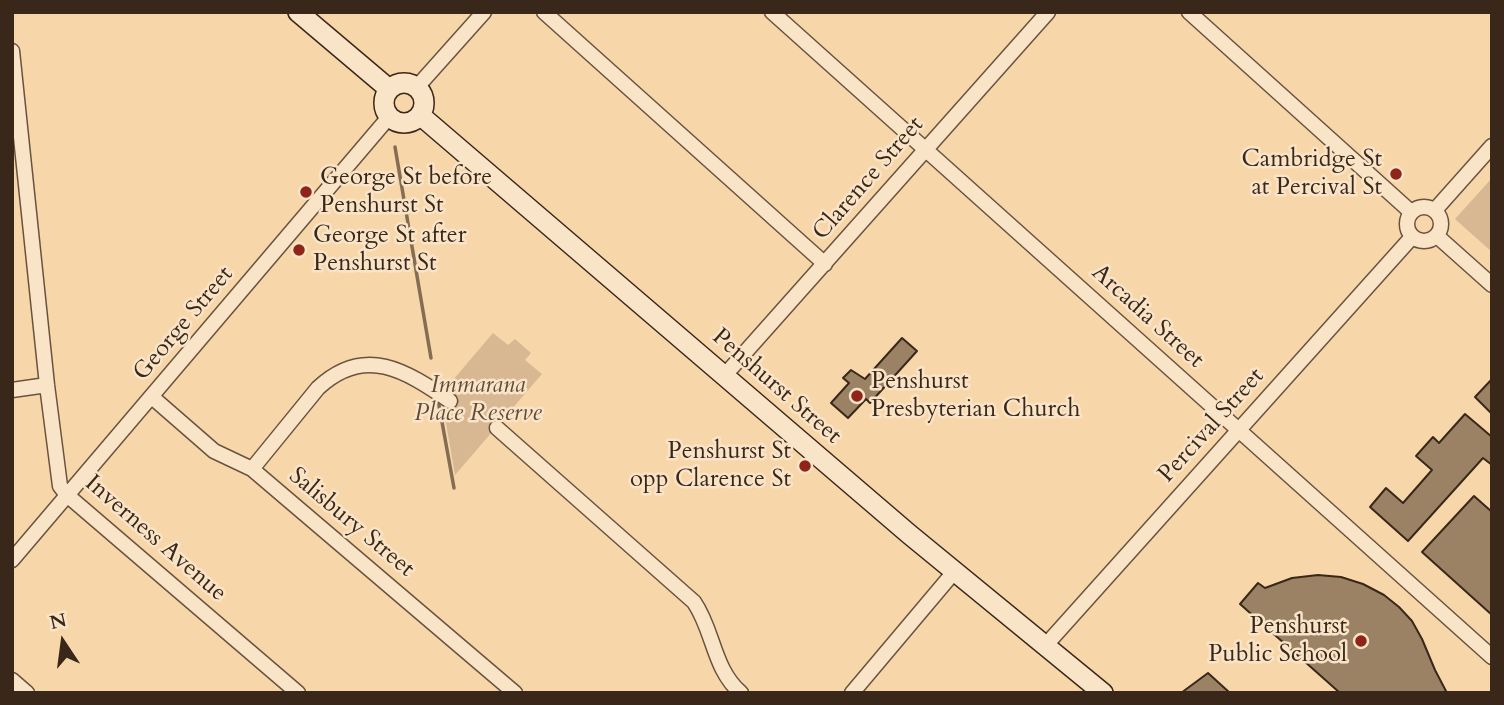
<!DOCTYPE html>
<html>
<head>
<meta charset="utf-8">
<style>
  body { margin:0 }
  #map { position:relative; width:1504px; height:705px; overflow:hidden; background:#f7d6aa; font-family:Cardo,serif }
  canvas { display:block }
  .frame { position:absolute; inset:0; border:14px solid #39281a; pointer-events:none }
  .north { position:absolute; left:28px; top:607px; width:70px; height:70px; -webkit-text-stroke:5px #fae4c8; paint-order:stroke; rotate:347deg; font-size:19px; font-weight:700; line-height:28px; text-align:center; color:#39281a }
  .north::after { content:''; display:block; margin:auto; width:24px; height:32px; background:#39281a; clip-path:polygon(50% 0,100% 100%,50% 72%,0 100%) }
</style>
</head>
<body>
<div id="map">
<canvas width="1504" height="705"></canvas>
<div class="frame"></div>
<div class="north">N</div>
</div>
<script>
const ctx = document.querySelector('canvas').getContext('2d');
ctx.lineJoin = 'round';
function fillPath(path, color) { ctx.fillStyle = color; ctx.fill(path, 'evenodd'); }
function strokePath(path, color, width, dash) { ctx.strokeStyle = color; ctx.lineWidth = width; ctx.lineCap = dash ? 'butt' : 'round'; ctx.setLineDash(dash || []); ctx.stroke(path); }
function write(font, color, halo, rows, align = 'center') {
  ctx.font = font + ' Cardo,serif'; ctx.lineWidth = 5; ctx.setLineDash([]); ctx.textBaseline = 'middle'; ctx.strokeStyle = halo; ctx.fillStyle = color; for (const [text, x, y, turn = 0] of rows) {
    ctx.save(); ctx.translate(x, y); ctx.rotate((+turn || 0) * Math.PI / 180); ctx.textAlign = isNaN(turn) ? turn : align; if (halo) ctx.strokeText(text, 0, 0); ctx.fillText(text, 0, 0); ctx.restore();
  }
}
fillPath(new Path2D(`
  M1492,178V252L1455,219Z
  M493,333L508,345L515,339L531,353L525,360L542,374L455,475L441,394Z`), '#d7b892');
strokePath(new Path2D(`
  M395,147L431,358
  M438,400L454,488`), '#846d53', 3.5);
const building = new Path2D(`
  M902,338L917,351L870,403L866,399L848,418L831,403L849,383L843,378L851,370L865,379Z
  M1492,379V414L1475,397Z
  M1465,414L1492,437V465L1483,458L1408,541L1370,507L1386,488L1403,503L1432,470L1416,456L1433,437L1439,443Z
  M1474,496L1492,512V615L1422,552Z
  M1318,575L1341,577L1363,584L1384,595L1399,607L1412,621L1422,639L1435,670L1447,693H1340L1240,604L1258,583L1265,588L1292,578Z
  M1208,673L1230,693H1181Z`);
fillPath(building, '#9c8265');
strokePath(building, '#39281a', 2);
const minor = new Path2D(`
  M544,12L825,264
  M772,12L1492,657
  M1189,12L1411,212
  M12,51L47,385L60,486L67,495L298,693
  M417,87L484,12
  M1407 224a17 17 0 1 1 34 0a17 17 0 1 1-34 0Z
  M1435,210L1492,146
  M1437,236L1492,285
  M725,375L1048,12
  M12,390L47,385
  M152,397L214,451L252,469L515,693
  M497,428L694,602C714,631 713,669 741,693
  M252,469L318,388C365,344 406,371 450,401
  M12,560L389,117
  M1045,646L1412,237
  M12,680L27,693
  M852,693L954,572`);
const secondary = new Path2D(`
  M298,12L389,89
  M384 103a20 20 0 1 1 40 0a20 20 0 1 1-40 0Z
  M420,115L909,534L1103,693`);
strokePath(minor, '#68543e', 17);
strokePath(secondary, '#39281a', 22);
strokePath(minor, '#fae4c8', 14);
strokePath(secondary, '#fae4c8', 19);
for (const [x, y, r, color] of [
  [1396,174,7,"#8f2418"],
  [306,192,7,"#8f2418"],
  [299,250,7,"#8f2418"],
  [857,396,7,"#8f2418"],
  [805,466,7,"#8f2418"],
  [1361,641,7,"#8f2418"]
]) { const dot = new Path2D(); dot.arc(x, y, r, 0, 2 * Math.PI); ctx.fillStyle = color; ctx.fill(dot); strokePath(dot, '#fae4c8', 2.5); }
write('24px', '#39281a', '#fae4c8', [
  ["Cambridge St",1382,160],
  ["at Percival St",1382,188],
  ["George St before",320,178,"left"],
  ["Penshurst St",320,206,"left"],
  ["George St after",313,236,"left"],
  ["Penshurst St",313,264,"left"],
  ["Penshurst",871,382,"left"],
  ["Presbyterian Church",871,410,"left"],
  ["Penshurst St",791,452],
  ["opp Clarence St",791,480],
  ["Penshurst",1347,627],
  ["Public School",1347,655]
], 'right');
write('24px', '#39281a', '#fae4c8', [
  ["Clarence Street",869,179,-49],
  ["Arcadia Street",1147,317,42],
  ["George Street",184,324,-50],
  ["Penshurst Street",776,387,41],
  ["Percival Street",1212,426,-48],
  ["Salisbury Street",351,523,40],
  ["Inverness Avenue",155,539,41]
]);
write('italic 24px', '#604c38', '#fae4c8', [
  ["Immarana",478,386],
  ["Place Reserve",478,414]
]);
</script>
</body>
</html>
